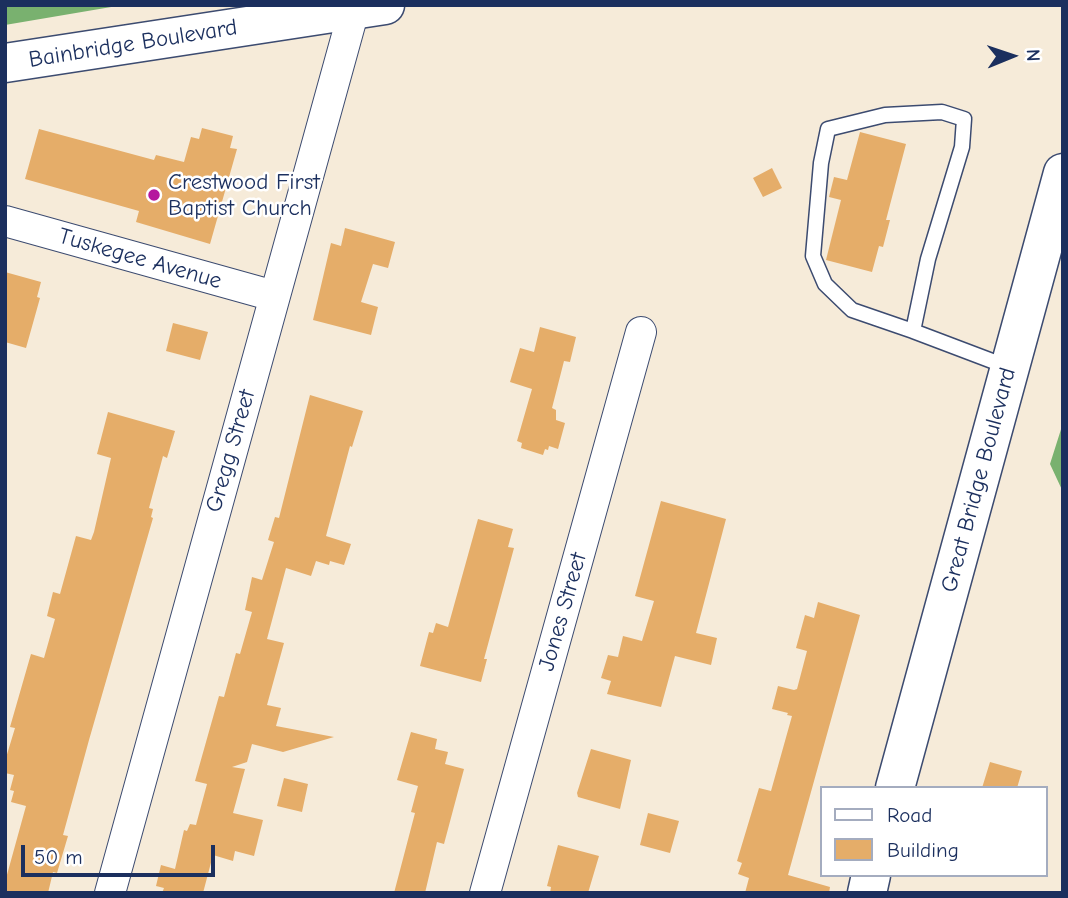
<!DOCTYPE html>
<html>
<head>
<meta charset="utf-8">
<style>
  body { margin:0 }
  #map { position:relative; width:1068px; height:898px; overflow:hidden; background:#f6ebd9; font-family:"Comic Neue",sans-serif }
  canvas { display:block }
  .frame { position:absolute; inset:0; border:7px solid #1b2f5e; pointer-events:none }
  .legend { position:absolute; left:820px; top:786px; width:228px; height:91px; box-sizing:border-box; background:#fff; border:2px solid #a4acbf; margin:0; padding:9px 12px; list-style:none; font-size:21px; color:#1b2f5e }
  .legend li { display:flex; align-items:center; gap:14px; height:35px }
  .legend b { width:35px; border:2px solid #a4acbf }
  .north { position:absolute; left:977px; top:21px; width:70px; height:70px; -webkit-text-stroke:5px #fff; paint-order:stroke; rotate:88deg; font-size:19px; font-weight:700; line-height:28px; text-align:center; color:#1b2f5e }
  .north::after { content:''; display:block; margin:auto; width:24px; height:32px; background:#1b2f5e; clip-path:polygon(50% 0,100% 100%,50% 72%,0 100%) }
  .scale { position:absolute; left:21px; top:845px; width:194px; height:32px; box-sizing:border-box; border:4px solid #1b2f5e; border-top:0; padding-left:9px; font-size:21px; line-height:24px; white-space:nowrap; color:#1b2f5e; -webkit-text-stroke:5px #fff; paint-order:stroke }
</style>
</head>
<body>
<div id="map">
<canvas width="1068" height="898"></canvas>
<div class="frame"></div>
<ul class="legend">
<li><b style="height:9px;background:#fff"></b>Road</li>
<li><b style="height:19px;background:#e5ad69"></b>Building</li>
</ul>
<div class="north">N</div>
<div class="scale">50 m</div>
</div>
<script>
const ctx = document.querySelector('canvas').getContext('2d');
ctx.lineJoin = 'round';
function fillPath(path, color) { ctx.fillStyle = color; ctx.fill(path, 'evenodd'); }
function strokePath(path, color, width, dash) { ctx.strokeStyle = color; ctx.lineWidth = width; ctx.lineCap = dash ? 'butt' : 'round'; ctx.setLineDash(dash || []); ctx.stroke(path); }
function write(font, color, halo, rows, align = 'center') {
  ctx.font = font + ' "Comic Neue",sans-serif'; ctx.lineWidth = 5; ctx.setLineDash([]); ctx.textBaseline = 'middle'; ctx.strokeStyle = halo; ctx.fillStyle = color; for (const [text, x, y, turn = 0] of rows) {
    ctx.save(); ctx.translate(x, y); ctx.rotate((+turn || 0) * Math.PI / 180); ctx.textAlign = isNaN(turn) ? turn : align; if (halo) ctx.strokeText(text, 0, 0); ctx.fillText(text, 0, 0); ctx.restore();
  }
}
fillPath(new Path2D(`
  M5,5H123L5,25Z
  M1063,423V492L1050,464Z`), '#79b16f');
fillPath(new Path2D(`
  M202,128L233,136L230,148L237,149L210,244L136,222L139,211L25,179L39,129L154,160L156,155L184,162L191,137L199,139Z
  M860,132L906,144L886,220H890L883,247L879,246L872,272L826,260L841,200L829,197L834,177L847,180Z
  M772,168L782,188L763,197L753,178Z
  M345,228L395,242L388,268L373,264L361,302L378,307L371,335L313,320L331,243L341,246Z
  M5,272L41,282L37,297L40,298L26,348L5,342Z
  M173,323L208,332L200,360L166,351Z
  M540,327L576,337L570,362L564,361L552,408L556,410V420L565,423L558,449L549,446L548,450L545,449L543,455L521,448L522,443L517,441L532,389L510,382L520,348L534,352Z
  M310,395L363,411L352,447L350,446L326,536L351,544L344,565L330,561L329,565L316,561L311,576L286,568L267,639L284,643L267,705L281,708L276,726L334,737L283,752L252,744L247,762L232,767L245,769L233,813L263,820L254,856L235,851L233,861L213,855L203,893H162L164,888L156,886L161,865L175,869L184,830L187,831L190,824L196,825L207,784L195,781L219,696L224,697L236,653L240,654L252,612L245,610L252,577L262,580L274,542L268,540L275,517L279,518Z
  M108,412L175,431L167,458L163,456L149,508L153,509L151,517L153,518L89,740L63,835L68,836L57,873L53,872L48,893H5V882L26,806L11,802L14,791L10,790L14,775L5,773V761L15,728L10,727L31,654L44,658L55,619L47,616L53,592L60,594L76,536L91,540L94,532L111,458L97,454Z
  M661,501L726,519L696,633L717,638L711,665L675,656L661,707L607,694L611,681L601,678L608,655L618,657L623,636L642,641L654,601L635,596Z
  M478,519L513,529L508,547L514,548L484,659H487L481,682L420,666L429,632L433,633L436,623L448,627Z
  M818,602L860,615L788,875L830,887L829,893H745L749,878L738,874L742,863L737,861L759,788L771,791L792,716L787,715L788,713L772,709L778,686L794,690L797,689L807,651L796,648L805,615L814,618Z
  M411,732L437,739L435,749L448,752L445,764L464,769L444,844L437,842L425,893H394L415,813L411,812L418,786L397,780Z
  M591,749L631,760L620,809L578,797L577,793Z
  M990,762L1022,771L1017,788H982Z
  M284,778L308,784L302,812L277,806Z
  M648,813L679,821L670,853L640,845Z
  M558,845L599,856L588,893H550L551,887L547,886Z`), '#e5ad69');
const service = new Path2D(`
  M913,331L852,310L825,284L813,256L821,163L828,129L885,115L942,112L964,119L962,147L928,259L913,331L1008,367`);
const minor = new Path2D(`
  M5,221L274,296
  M110,893L354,10
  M485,893L641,332`);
const secondary = new Path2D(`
  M5,63L385,5`);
const primary = new Path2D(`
  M895,788L1063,173
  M867,893L871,875`);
strokePath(service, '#3c4b70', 17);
strokePath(minor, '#3c4b70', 32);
strokePath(secondary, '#3c4b70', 41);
strokePath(primary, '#3c4b70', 41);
strokePath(service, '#fff', 14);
strokePath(minor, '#fff', 30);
strokePath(secondary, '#fff', 38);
strokePath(primary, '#fff', 38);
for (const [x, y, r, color] of [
  [154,195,7,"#b5179e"]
]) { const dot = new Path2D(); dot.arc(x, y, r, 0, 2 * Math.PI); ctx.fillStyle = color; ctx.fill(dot); strokePath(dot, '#fff', 2.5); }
write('23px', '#1b2f5e', '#fff', [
  ["Bainbridge Boulevard",133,44,-9],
  ["Tuskegee Avenue",140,259,16],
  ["Gregg Street",231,451,-74],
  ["Great Bridge Boulevard",979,480,-75],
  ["Jones Street",563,612,-74]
]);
write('23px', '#1b2f5e', '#fff', [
  ["Crestwood First",168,182],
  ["Baptist Church",168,208]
], 'left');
</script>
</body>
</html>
